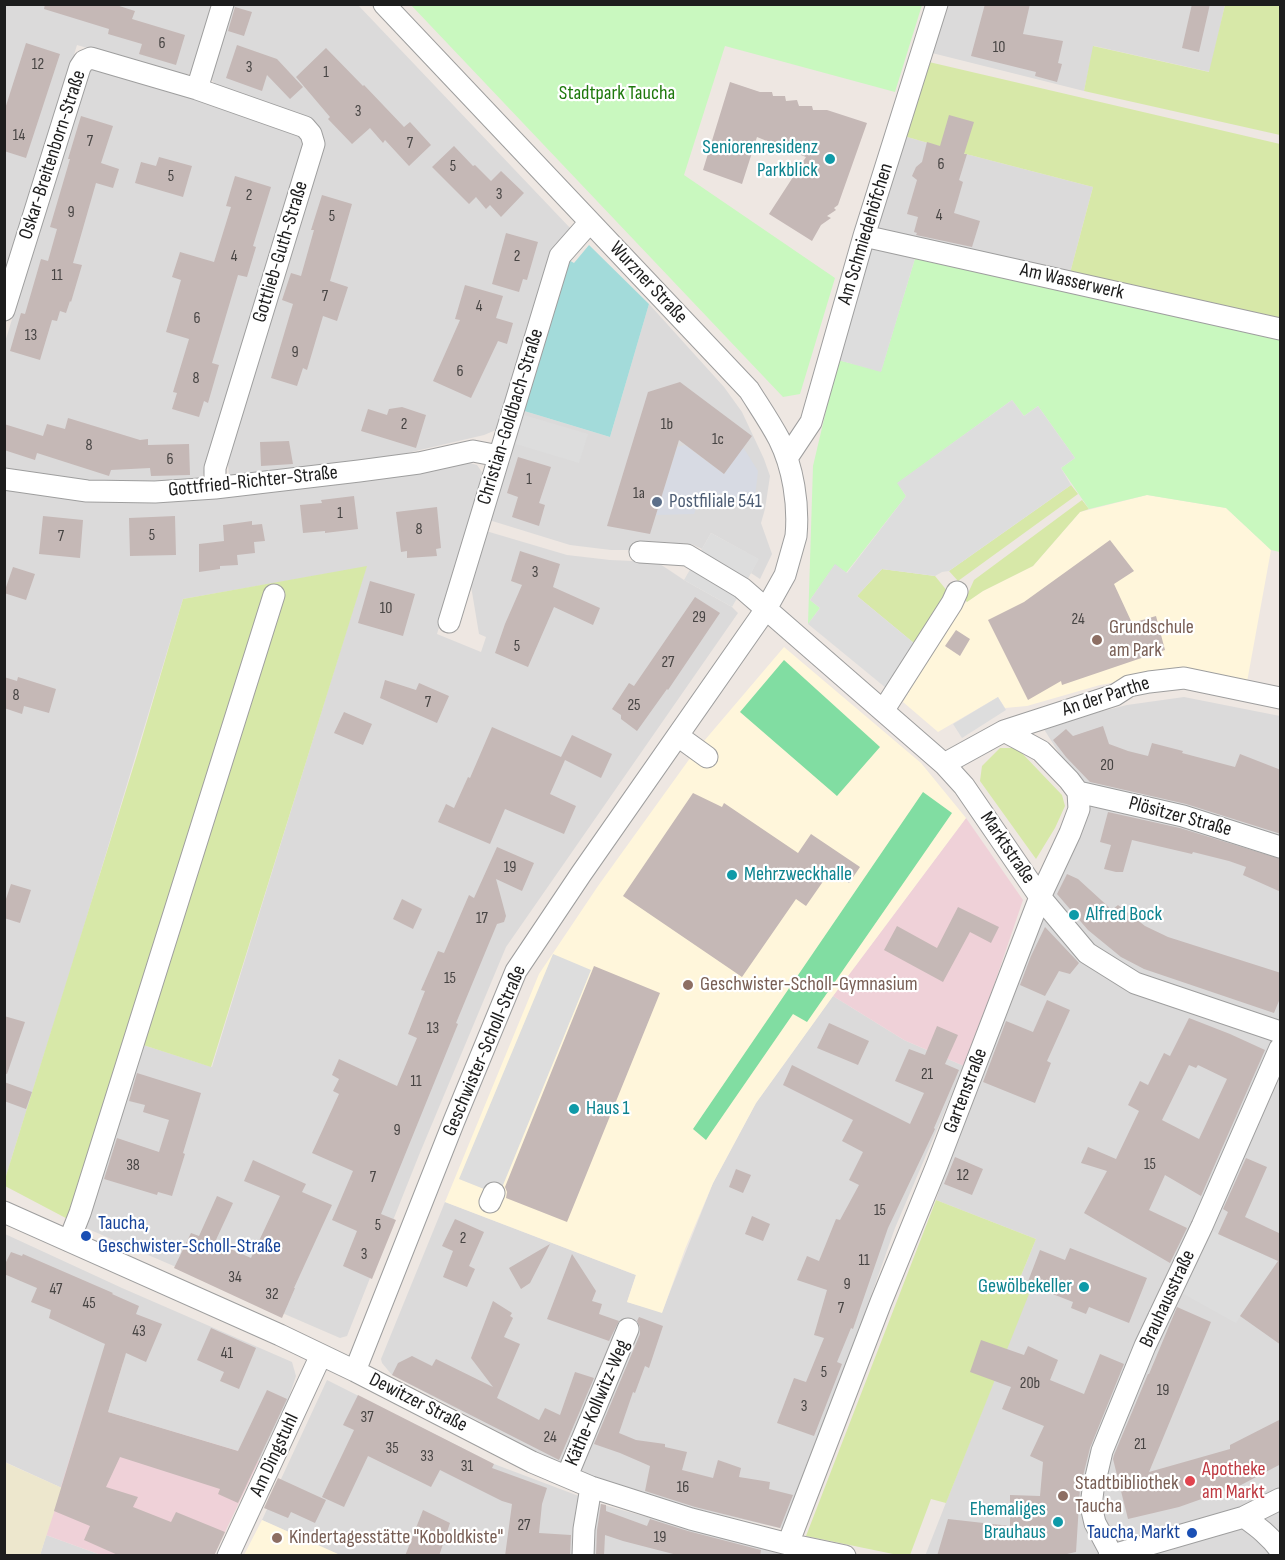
<!DOCTYPE html>
<html>
<head>
<meta charset="utf-8">
<style>
  body { margin:0 }
  #map { position:relative; width:1285px; height:1560px; overflow:hidden; background:#eee7e2; font-family:"Sofia Sans Condensed",sans-serif }
  canvas { display:block }
  .frame { position:absolute; inset:0; border:6px solid #1d1d1d; pointer-events:none }
</style>
</head>
<body>
<div id="map">
<canvas width="1285" height="1560"></canvas>
<div class="frame"></div>
</div>
<script>
const ctx = document.querySelector('canvas').getContext('2d');
ctx.lineJoin = 'round';
function fillPath(path, color) { ctx.fillStyle = color; ctx.fill(path, 'evenodd'); }
function strokePath(path, color, width, dash) { ctx.strokeStyle = color; ctx.lineWidth = width; ctx.lineCap = dash ? 'butt' : 'round'; ctx.setLineDash(dash || []); ctx.stroke(path); }
function write(font, color, halo, rows, align = 'center') {
  ctx.font = font + ' "Sofia Sans Condensed",sans-serif'; ctx.lineWidth = 4.5; ctx.setLineDash([]); ctx.textBaseline = 'middle'; ctx.strokeStyle = halo; ctx.fillStyle = color; for (const [text, x, y, turn = 0] of rows) {
    ctx.save(); ctx.translate(x, y); ctx.rotate((+turn || 0) * Math.PI / 180); ctx.textAlign = isNaN(turn) ? turn : align; if (halo) ctx.strokeText(text, 0, 0); ctx.fillText(text, 0, 0); ctx.restore();
  }
}
fillPath(new Path2D(`
  M5,5H214L194,71L185,76L77,45L5,281Z
  M233,5H358L571,229L505,411L496,430L484,435L403,454L335,466L229,475L227,453L323,142L216,86L210,77Z
  M946,5H1225L1210,72L1094,46L1084,91L932,53Z
  M93,69L181,93L298,134L305,145L201,482L110,483L5,471V342L87,75Z
  M904,136L966,154L1093,187L1069,277L876,231Z
  M649,304L724,387L742,412L764,459L770,476L765,509L761,523L772,554L760,579L751,573L758,559L711,533L702,549L691,544L640,541L628,550H611L570,545L489,520L521,410L610,437Z
  M470,463L477,465L482,472V479L437,634L481,652L486,637L479,634L470,580L486,531L567,555L610,560L657,562L684,580L732,607L738,613L506,947L419,1155L347,1336L340,1338L79,1225L137,1043L212,1067L366,567L183,599L75,956L5,1179V488L13,490Z
  M1184,697L1280,716V1555L925,1556L1028,1294L1016,1288L1036,1239L936,1200L976,1079L1089,801L1042,726L1127,705Z
  M833,996L904,1040L964,1066L895,1228L830,1412L784,1529L666,1502L578,1471L529,1448L392,1375L382,1363L381,1359L445,1202L636,1275L627,1302L662,1312L713,1183L756,1103Z
  M5,1234L122,1288L292,1362L296,1376L288,1400L259,1461L238,1451L108,1412L123,1363L102,1356L62,1488L5,1462Z
  M327,1380L494,1464L600,1504L785,1555H340L262,1520Z
  M46,1535L101,1555L40,1556Z`), '#dbdada');
fillPath(new Path2D(`
  M966,818L1023,900L977,1035L964,1066L904,1040L833,996Z
  M86,1406L238,1451L259,1461L214,1555H101L46,1535Z`), '#efd1d8');
fillPath(new Path2D(`
  M1147,495L1226,508L1271,550L1247,682L1167,673L1100,685L1027,706L1005,708L998,697L938,732L903,702L959,607L983,591L1033,566L1080,512Z
  M784,647L921,763L966,818L833,996L756,1103L713,1183L685,1249L662,1313L627,1302L636,1275L445,1202L539,974L598,886L693,754Z
  M262,1520L340,1555H244Z`), '#fff6db');
fillPath(new Path2D(`
  M4,1462L62,1488L40,1555H5Z`), '#ede7cd');
fillPath(new Path2D(`
  M1225,5H1280V135L1084,91L1093,46L1209,72Z
  M929,62L1280,144V324L1069,277L1093,187L966,154L904,136Z
  M1071,485L1078,494L958,581L949,571Z
  M1082,500L1089,509L1080,512L1033,566L983,591L967,602L965,600L974,580Z
  M367,566L211,1067L137,1043L79,1225L5,1186V1179L137,755L183,599Z
  M882,569L935,576L948,592L915,644L857,596Z
  M1000,748H1017L1062,795L1065,806L1055,828L1036,859L980,781L982,766Z
  M936,1200L1036,1239L1016,1288L1029,1294L946,1503L931,1499L910,1555H898L806,1536Z`), '#d7e8a8');
fillPath(new Path2D(`
  M411,5H922L895,92L725,46L684,175L835,278L800,394L783,397Z
  M916,255L1280,338V552L1271,550L1226,508L1147,495L1089,509L1061,468L1075,458L1038,406L1024,416L1012,400L898,483L906,496L846,573L835,565L810,600L820,608L808,624L813,466L838,360L881,371Z`), '#c9f8bf');
fillPath(new Path2D(`
  M784,660L880,747L837,796L740,712Z
  M923,792L952,813L807,1022L793,1014L706,1140L693,1129Z`), '#81dda2');
fillPath(new Path2D(`
  M872,244L916,255L881,372L838,360Z
  M1012,400L1024,416L1038,406L1075,458L1061,468L1071,485L949,571L942,572L935,576L882,569L857,596L915,644L886,688L808,624L820,608L810,600L835,564L847,573L906,496L897,483Z
  M524,415L588,434L579,463L516,444Z
  M711,533L759,559L732,607L684,580Z
  M998,697L1006,710L962,738L953,724Z
  M553,954L591,970L499,1195L459,1179Z
  M1202,1226L1278,1261L1236,1323L1173,1288Z`), '#ddd');
fillPath(new Path2D(`
  M685,445L724,474L743,447L758,471L755,497L752,504L720,493L713,504L703,503L696,508L694,514L656,515L677,447Z`), '#d7dae3');
fillPath(new Path2D(`
  M589,245L649,304L610,437L521,410L567,259L574,263Z`), '#a3dbda');
fillPath(new Path2D(`
  M45,4H113L135,11L132,19L185,35L176,65L139,54L142,44L108,34L109,29L44,9Z
  M985,4H1030L1023,34L1063,41L1058,63L1062,64L1057,82L1035,76L1036,72L971,56Z
  M1192,4H1210L1199,52L1182,48Z
  M235,7L252,12L244,36L228,31Z
  M26,43L60,54L26,158L4,151V112Z
  M237,45L277,59L303,87L290,99L267,75L262,91L226,78Z
  M326,48L363,86L364,85L404,127L410,122L431,145L409,166L385,140L383,143L370,128L352,144L328,119L330,117L296,77Z
  M730,82L760,92H772L773,96H785L786,101L797,100L799,106H812L813,110H827L867,123L838,205L834,208L836,210L827,216L831,218L821,225L812,241L769,214L806,157L757,137L742,184L703,170Z
  M949,115L974,122L964,154H967L959,180L963,182L954,213L980,221L972,247L916,235L917,233L914,232L918,217L907,214L917,180L912,176L916,167L922,162L927,142L940,146Z
  M81,116L113,126L101,163L119,169L113,188L96,183L73,263L82,265L71,302L70,301L66,313L60,311L57,321L52,320L40,360L10,351L21,313L25,314L41,259L48,261L57,229L50,227L70,159H68Z
  M454,146L473,166L475,165L491,181L501,171L524,193L501,217L490,205L486,209L476,197L469,204L432,167Z
  M159,157L192,166L183,197L135,183L141,162L156,166Z
  M235,176L271,187L253,246L256,247L247,277L238,275L212,363L219,365L208,403L204,401L199,417L172,409L177,393L173,392L189,339L166,332L181,280L172,277L180,252L214,262L231,207L226,206Z
  M322,195L352,204L330,281L348,287L337,321L323,316L307,370L303,368L297,386L271,378L293,304L282,300L291,273L301,276L314,230H311Z
  M506,233L538,242L527,280L523,279L519,292L492,284Z
  M465,285L503,296L496,318L513,323L507,344L498,341L471,398L433,381L460,320L455,319Z
  M680,382L752,436L724,474L679,440L650,534L607,526L648,392Z
  M402,407L426,415L416,448L361,431L368,409L387,415L389,409Z
  M68,418L140,440L148,439V445L189,444L190,475L151,476L150,468L111,470L109,476L37,453L35,460L4,450V424L43,436L47,424L65,429Z
  M289,441L293,464L261,466L260,442Z
  M518,457L551,467L539,503L545,505L539,526L512,517L518,497L507,493Z
  M354,496L358,529L325,533V531L303,533L300,505L322,503L321,500Z
  M437,507L441,548L436,549L437,556L407,558V551L401,552L396,512Z
  M43,516L83,520L80,558L39,554Z
  M175,516L176,555L130,556L129,518Z
  M252,521V525L262,524L265,541L254,542L255,553L237,555L238,565L220,566V569L199,572V544L224,541L223,525Z
  M1110,540L1134,571L1114,584L1132,623L1156,616L1165,650L1062,685L1061,681L1028,700L988,620L1024,602Z
  M520,551L560,564L553,587L600,608L593,625L554,607L528,667L495,653L505,624L522,585L511,581Z
  M13,567L35,574L26,600L4,593Z
  M370,581L415,594L403,636L358,623Z
  M695,597L720,613L668,690L667,689L637,731L621,719V715L612,709L629,683L634,686Z
  M956,630L970,639L960,656L945,646Z
  M4,677L17,681L18,677L56,689L49,713L24,706L22,714L4,708Z
  M385,680L416,690L419,683L449,696L437,723L380,698Z
  M344,712L372,724L363,745L334,733Z
  M1103,726L1109,744L1128,751L1148,756L1152,743L1183,751L1182,753L1235,767L1240,754L1281,770V834L1186,804L1090,782L1066,757L1053,740L1066,729L1073,736Z
  M492,727L561,757L572,735L612,754L601,778L565,760L550,794L576,806L564,834L505,809L490,844L438,822L446,804L454,808L468,777L470,778Z
  M693,793L722,807L724,803L798,853L811,834L860,867L849,883L831,870L806,906L796,899L742,977L623,896Z
  M1108,812L1180,828L1281,859V892L1243,875L1246,867L1229,861L1193,852L1192,854L1132,840L1123,872H1116L1104,869L1111,845L1100,842Z
  M497,847L534,863L522,891L496,879L506,916L504,922L497,924L456,1023L458,1024L381,1214L396,1220L372,1279L343,1266L357,1231L332,1220L353,1171L312,1153L339,1094L333,1091L339,1079L332,1075L339,1059L397,1086L417,1038L408,1034L425,991L421,990L438,951L444,953L469,895L474,898Z
  M1067,874L1078,879L1112,910L1118,905L1145,926L1168,937L1281,973V996L1274,1013L1144,969L1121,957L1088,930L1057,894Z
  M11,884L31,890L20,923L4,918V905Z
  M402,899L422,909L413,929L393,919Z
  M958,907L999,927L991,943L970,932L943,982L884,950L897,926L937,948Z
  M1045,927L1079,963L1070,974L1059,971L1045,996L1020,985L1031,956Z
  M594,966L660,993L567,1222L506,1198L507,1192L505,1187Z
  M1047,1000L1070,1010L1047,1061L1051,1063L1035,1103L983,1082L1006,1021L1033,1032Z
  M4,1016L25,1022L7,1074L4,1073Z
  M1189,1018L1230,1034L1265,1050L1201,1196L1165,1175L1149,1210L1187,1228L1170,1263L1084,1213L1107,1171L1081,1163L1088,1147L1116,1159L1139,1111L1128,1105L1140,1081L1148,1085L1164,1053L1170,1056ZM1189,1065L1196,1068L1198,1065L1227,1079L1199,1139L1162,1120Z
  M829,1023L869,1041L858,1065L817,1048Z
  M937,1026L958,1035L945,1064L959,1070L934,1128L935,1129L888,1228L853,1329L851,1328L837,1362L842,1364L814,1436L777,1423L794,1378L806,1382L824,1338L814,1335L827,1290L797,1280L807,1256L819,1261L836,1219L840,1220L859,1185L849,1180L863,1152L842,1141L853,1120L783,1085L792,1065L910,1124L924,1093L895,1081L909,1049L925,1055Z
  M137,1073L201,1093L183,1153L185,1154L172,1196L158,1192L157,1195L104,1179L117,1138L159,1152L169,1120L143,1112L145,1105L129,1101Z
  M4,1082L32,1092L26,1109L4,1101Z
  M955,1157L983,1169L972,1195L944,1184Z
  M1246,1158L1267,1167L1245,1217L1281,1234V1345L1240,1316L1278,1261L1218,1234L1228,1212L1223,1209Z
  M253,1160L306,1184L302,1192L332,1205L294,1288H295L282,1318L174,1268L191,1233L199,1236L217,1196L233,1203L215,1242L251,1258L280,1196L244,1181Z
  M736,1169L751,1175L743,1193L729,1187Z
  M752,1216L770,1224L763,1241L745,1234Z
  M455,1219L484,1232L469,1266L475,1269L467,1287L443,1277L453,1251L442,1246Z
  M550,1244L530,1283L521,1289L509,1268Z
  M1070,1248L1147,1278L1129,1323L1089,1307L1086,1314L1071,1308L1073,1302L1027,1284L1040,1250L1065,1260Z
  M11,1252L22,1256L23,1254L113,1293L112,1294L139,1306L136,1314L162,1324L146,1362L126,1353L108,1412L238,1451L267,1390L287,1399L238,1503L218,1494L220,1489L120,1457L106,1487L138,1497L133,1507L171,1522L176,1512L225,1532L214,1556H120L84,1540L90,1526L54,1511L105,1344L49,1318L51,1310L31,1302L37,1288L4,1274V1266Z
  M572,1254L596,1291L592,1301L602,1304L599,1314L619,1321L609,1341L547,1319Z
  M493,1301L512,1313L510,1316L513,1318L504,1337L520,1344L497,1398L539,1420L545,1408L560,1415L575,1372L594,1378L559,1460L392,1375L398,1363L412,1356L432,1366L436,1359L493,1387L471,1358Z
  M1177,1307L1211,1322L1149,1472L1230,1449V1445L1281,1419V1464L1241,1485L1179,1507L1128,1519L1113,1459L1114,1455L1148,1374H1149Z
  M639,1317L663,1326L649,1368L645,1366L635,1393L633,1392L619,1433L636,1440L665,1444V1447L687,1452L682,1470L713,1478L718,1460L741,1468L739,1477L770,1482L769,1489L793,1495L780,1528L695,1507L645,1491L650,1466L620,1453L594,1444L640,1334V1327L637,1321Z
  M211,1328L256,1348L239,1389L220,1381L224,1372L197,1360Z
  M981,1340L1024,1355L1028,1346L1058,1360L1050,1380L1084,1394L1100,1354L1124,1364L1090,1448L1080,1488L1076,1552L1058,1556H937L948,1519L1010,1526V1495L1040,1496L1043,1462L1030,1456L1044,1426L1002,1409L1011,1387L970,1372Z
  M358,1395L494,1464L492,1468L547,1488L542,1504L539,1533L571,1535L570,1556H505L512,1504L502,1501L440,1470L431,1487L368,1456L344,1507L322,1497L354,1430L343,1425Z
  M278,1478L326,1500L315,1523L291,1512L288,1518L264,1508Z
  M601,1504L606,1505V1511L647,1526L650,1519L688,1531L761,1550L760,1556H681L623,1541L605,1535L604,1556H596L597,1530Z
  M423,1510L450,1523L439,1556H405Z`), '#c5b8b6');
const minor = new Path2D(`
  M197,89L223,4
  M864,236L1280,329
  M4,310L80,67L84,61L91,58L197,89L305,127L311,134L314,144L215,468V488
  M787,458L811,422L864,236L937,4
  M4,479L87,491L155,492L215,488L359,471L419,463L473,451L499,456
  M640,552L687,555L742,588L944,764L964,786L1040,897L1087,953L1135,983L1280,1032
  M449,622L560,256L590,222
  M883,711L952,603L957,592
  M1004,731L1115,695L1129,686L1149,682L1184,678L1280,698
  M678,736L707,757
  M1078,792L1183,816L1280,847
  M490,1202L494,1193
  M4,1212L280,1335L355,1371L532,1462L591,1487L691,1519L788,1544L845,1556
  M69,1241L80,1213L274,595
  M355,1371L454,1121L516,971L581,874L766,609L785,575L796,536C799,504 793,467 779,439C770,422 759,406 749,390L384,4
  M567,1476L628,1329
  M1244,1517C1258,1527 1270,1536 1280,1550
  M788,1544L881,1302L937,1165L1040,897L1070,833L1079,809L1078,792L1069,780L1041,751L1004,731L944,764
  M1112,1555L1095,1523L1091,1506L1093,1490L1102,1451L1145,1346L1202,1226L1280,1048
  M228,1556L321,1355
  M583,1556L584,1529L591,1487
  M1109,1556L1244,1517L1280,1499`);
strokePath(minor, '#9e9e9e', 23);
strokePath(minor, '#fff', 21);
for (const [x, y, r, color] of [
  [830,159,6,"#0f9aa8"],
  [657,502,6,"#5c6f8a"],
  [1097,640,6,"#8d6e63"],
  [732,875,6,"#0f9aa8"],
  [1074,915,6,"#0f9aa8"],
  [688,985,6,"#8d6e63"],
  [574,1109,6,"#0f9aa8"],
  [86,1236,6,"#1a4fb4"],
  [1084,1287,6,"#0f9aa8"],
  [1190,1481,6,"#e0444e"],
  [1063,1496,6,"#8d6e63"],
  [1058,1522,6,"#0f9aa8"],
  [1192,1533,6,"#1a4fb4"],
  [277,1538,6,"#8d6e63"]
]) { const dot = new Path2D(); dot.arc(x, y, r, 0, 2 * Math.PI); ctx.fillStyle = color; ctx.fill(dot); strokePath(dot, '#fff', 2); }
write('16px', '#474443', null, [
  ["6",162,44],
  ["10",999,48],
  ["12",38,65],
  ["3",249,68],
  ["1",326,73],
  ["3",358,112],
  ["14",19,136],
  ["7",90,142],
  ["7",410,144],
  ["6",941,165],
  ["5",453,167],
  ["5",171,177],
  ["3",499,195],
  ["2",249,196],
  ["9",71,213],
  ["4",939,216],
  ["5",332,217],
  ["4",234,257],
  ["2",517,257],
  ["11",57,276],
  ["7",325,297],
  ["4",479,307],
  ["6",197,319],
  ["13",31,336],
  ["9",295,353],
  ["6",460,372],
  ["8",196,379],
  ["2",404,425],
  ["1b",667,425],
  ["1c",718,440],
  ["8",89,446],
  ["6",170,460],
  ["1",529,480],
  ["1a",639,494],
  ["1",340,514],
  ["8",419,530],
  ["5",152,536],
  ["7",61,537],
  ["3",535,573],
  ["10",386,609],
  ["29",699,618],
  ["24",1078,620],
  ["5",517,647],
  ["27",668,663],
  ["8",16,696],
  ["7",428,703],
  ["25",634,706],
  ["20",1107,766],
  ["19",510,868],
  ["17",482,919],
  ["15",450,979],
  ["13",433,1029],
  ["21",927,1075],
  ["11",416,1082],
  ["9",397,1131],
  ["15",1150,1165],
  ["38",133,1166],
  ["12",963,1176],
  ["7",373,1178],
  ["15",880,1211],
  ["5",378,1226],
  ["2",463,1239],
  ["3",364,1255],
  ["11",864,1261],
  ["34",235,1278],
  ["9",847,1285],
  ["47",56,1290],
  ["32",272,1295],
  ["45",89,1304],
  ["7",841,1309],
  ["43",139,1332],
  ["41",227,1354],
  ["5",824,1373],
  ["20b",1030,1384],
  ["19",1163,1391],
  ["3",804,1407],
  ["37",367,1418],
  ["24",550,1438],
  ["21",1140,1445],
  ["35",392,1449],
  ["33",427,1457],
  ["31",467,1467],
  ["16",683,1488],
  ["27",524,1526],
  ["19",660,1538]
]);
write('20px', '#1f790d', '#fff', [
  ["Stadtpark Taucha",617,94]
]);
write('20px', '#0d838f', '#fff', [
  ["Seniorenresidenz",818,148],
  ["Parkblick",818,171],
  ["Mehrzweckhalle",744,875,"left"],
  ["Alfred Bock",1086,915,"left"],
  ["Haus 1",586,1109,"left"],
  ["Gewölbekeller",1072,1287],
  ["Ehemaliges",1046,1510],
  ["Brauhaus",1046,1533]
], 'right');
write('20px', '#1d1d1d', '#fff', [
  ["Oskar-Breitenborn-Straße",53,155,-72],
  ["Am Schmiedehöfchen",866,234,-73],
  ["Gottlieb-Guth-Straße",281,252,-73],
  ["Am Wasserwerk",1072,282,13],
  ["Wurzner Straße",648,283,47],
  ["Christian-Goldbach-Straße",511,417,-73],
  ["Gottfried-Richter-Straße",253,482,-6],
  ["An der Parthe",1106,697,-18],
  ["Plösitzer Straße",1180,817,15],
  ["Marktstraße",1007,848,56],
  ["Geschwister-Scholl-Straße",485,1051,-67],
  ["Gartenstraße",966,1091,-69],
  ["Brauhausstraße",1168,1299,-65],
  ["Dewitzer Straße",418,1403,27],
  ["Käthe-Kollwitz-Weg",598,1403,-67],
  ["Am Dingstuhl",275,1455,-65]
]);
write('20px', '#4e5e75', '#fff', [
  ["Postfiliale 541",669,502]
], 'left');
write('20px', '#785e54', '#fff', [
  ["Grundschule",1109,628],
  ["am Park",1109,651],
  ["Geschwister-Scholl-Gymnasium",700,985],
  ["Stadtbibliothek",1075,1484],
  ["Taucha",1075,1507],
  ["Kindertagesstätte \"Koboldkiste\"",289,1538]
], 'left');
write('20px', '#164399', '#fff', [
  ["Taucha,",98,1224],
  ["Geschwister-Scholl-Straße",98,1247],
  ["Taucha, Markt",1180,1533,"right"]
], 'left');
write('20px', '#be3a42', '#fff', [
  ["Apotheke",1202,1470],
  ["am Markt",1202,1493]
], 'left');
</script>
</body>
</html>
